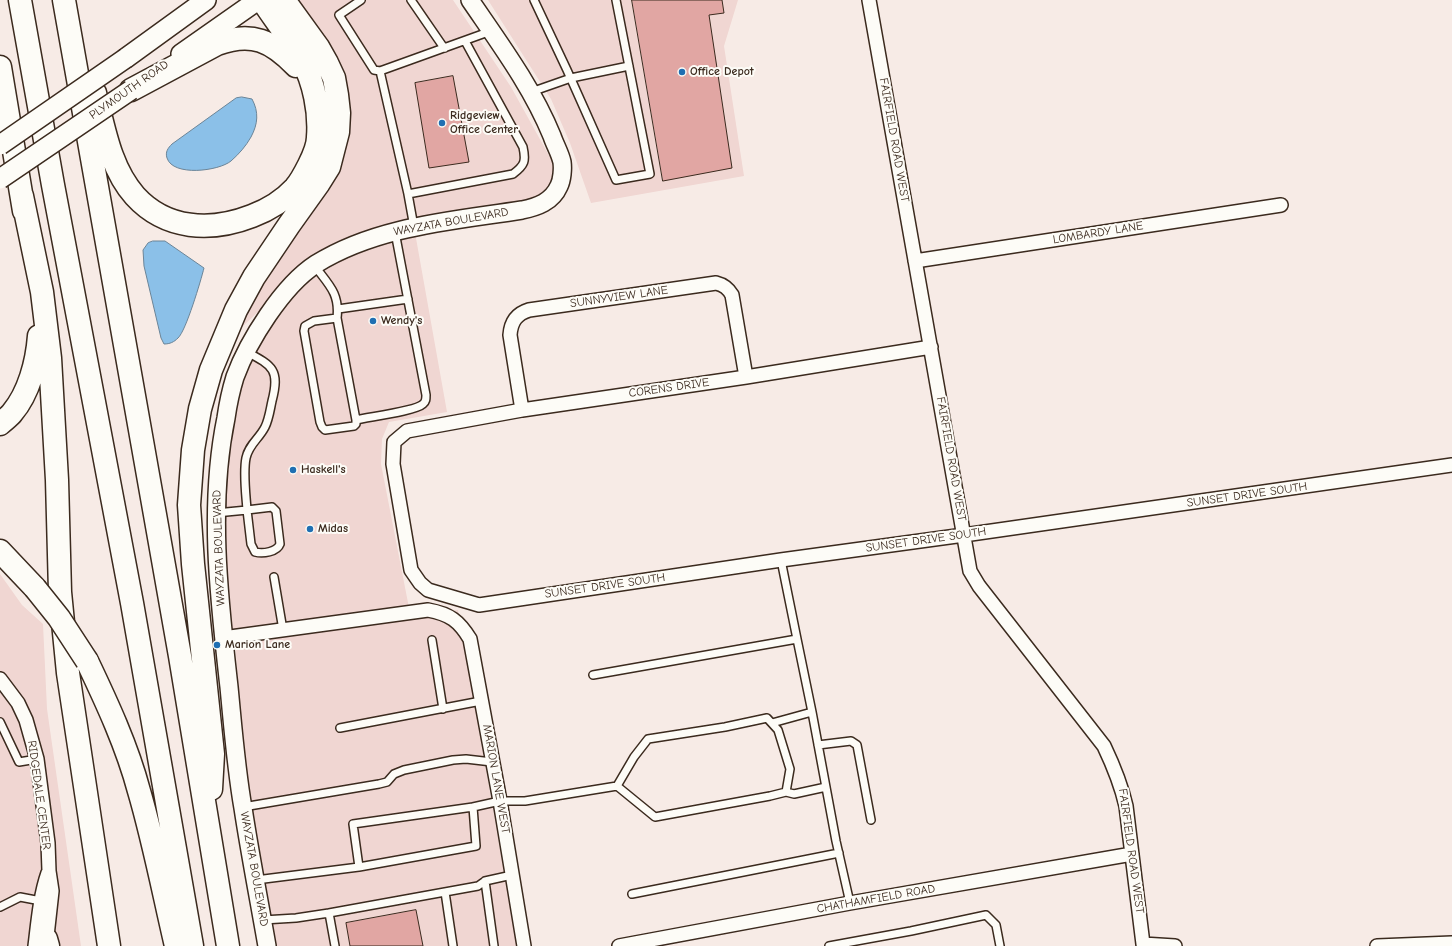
<!DOCTYPE html>
<html>
<head>
<meta charset="utf-8">
<style>
  body { margin:0 }
  canvas { display:block; background:#f7ebe6 }
</style>
</head>
<body>
<canvas width="1452" height="946"></canvas>
<script>
const ctx = document.querySelector('canvas').getContext('2d');
ctx.lineJoin = 'round';
function fillPath(path, color) { ctx.fillStyle = color; ctx.fill(path, 'evenodd'); }
function strokePath(path, color, width, dash) { ctx.strokeStyle = color; ctx.lineWidth = width; ctx.lineCap = dash ? 'butt' : 'round'; ctx.setLineDash(dash || []); ctx.stroke(path); }
function write(font, color, halo, rows, align = 'center') {
  ctx.font = font + ' "Comic Neue",sans-serif'; ctx.lineWidth = 4; ctx.setLineDash([]); ctx.textBaseline = 'middle'; ctx.strokeStyle = halo; ctx.fillStyle = color; for (const [text, x, y, turn = 0] of rows) {
    ctx.save(); ctx.translate(x, y); ctx.rotate((+turn || 0) * Math.PI / 180); ctx.textAlign = isNaN(turn) ? turn : align; if (halo) ctx.strokeText(text, 0, 0); ctx.fillText(text, 0, 0); ctx.restore();
  }
}
fillPath(new Path2D(`
  M299,0H453L511,87L552,161L555,178L554,194L414,227L447,412L389,422L382,439L381,464L410,613L223,638L217,554L229,401L279,292L241,328L263,279L341,160L321,38Z
  M488,0H738L724,46L744,176L591,203L570,143L551,99Z
  M0,574L22,605L43,624L47,709L81,946H0Z
  M458,610L517,946H277L245,769L235,643Z`), '#f0d6d2');
const water = new Path2D(`
  M242,97L252,99C259,112 258,124 251,137C246,146 239,154 231,161C219,171 173,177 167,158C165,152 168,148 172,144L236,98Z
  M153,241H165L204,268C201,280 186,331 178,338C174,342 170,344 164,344L161,338L144,266L143,250L148,243Z`);
fillPath(water, '#8bc0e8');
strokePath(water, '#6b8497', 1);
const building = new Path2D(`
  M632,0H722L724,13L709,15L732,168L663,181Z
  M453,76L469,162L429,168L415,83Z
  M416,910L423,946H350L346,923Z`);
fillPath(building, '#e1a6a3');
strokePath(building, '#3b2a1e', 1);
const service = new Path2D(`
  M361,0L339,15L374,70L380,71L491,31
  M411,0L442,45L445,48
  M534,0L567,70L616,180L650,174L616,0
  M380,71L408,194L414,227
  M531,92L571,78L629,66
  M408,194L513,174C525,165 526,161 523,147L465,41
  M314,265C328,284 340,293 337,318L356,420V424L354,426L325,430L322,427L320,422L304,331L305,326L314,321L337,318
  M338,309L408,299
  M356,420C368,417 416,411 423,404C426,402 426,399 426,395L395,232
  M272,507L276,511L280,544C277,552 263,554 255,552L251,544L247,510Z
  M216,513L247,510C246,495 243,473 246,458C249,444 259,439 265,427C269,419 270,410 272,401C280,370 273,366 247,352
  M781,560L797,639
  M274,577L283,630
  M432,640L443,709
  M593,675L797,639L812,712L772,723
  M812,712L836,841L850,903
  M0,722L19,762L37,759
  M340,728L481,701
  M818,745L851,741L857,745L871,820
  M786,792L794,794L826,787
  M243,807L379,784L387,782L394,774L404,770L453,760L466,759L492,762
  M359,867L353,824L473,807
  M256,880L359,867L476,846L473,807L500,801H525L617,786L655,817L770,796L786,792L790,769L778,730L767,718L725,727L648,739L634,757L617,786
  M485,881L494,946
  M445,892L453,946
  M632,894L839,853
  M0,907L20,897L41,901
  M329,913L335,946
  M263,920L296,918L329,913L478,886L485,881L512,875
  M829,946L911,931L986,915L996,925L1000,946`);
const minor = new Path2D(`
  M869,0L970,571L979,586L1104,746C1114,767 1121,784 1126,806L1143,944
  M915,261L1281,205
  M931,347L746,377L522,410L407,431L394,442L393,464L411,570L420,583L428,590L479,605L781,560L964,535L1452,465
  M522,410L510,335C511,322 516,314 529,310L716,283C724,285 728,288 732,295L746,377
  M223,638L428,610C450,614 459,621 470,639L500,801L524,946
  M0,679L18,703L26,720L37,759L48,843L49,871L52,891L46,945
  M1143,944L1175,946
  M35,946C38,922 40,896 48,873
  M619,946L850,903L1132,854
  M1377,946L1452,943`);
const tertiary = new Path2D(`
  M267,946C259,900 250,854 243,808C236,768 233,728 229,687C219,598 208,506 226,418C228,404 231,390 235,377C243,355 255,334 268,315C281,296 296,277 316,264C377,226 452,221 522,210C537,207 552,202 559,186C562,180 563,169 562,162C560,153 555,145 552,136C532,87 500,44 470,0`);
const secondary = new Path2D(`
  M181,54L258,0
  M126,58L206,0`);
const motorway = new Path2D(`
  M20,0L53,185L132,603L192,946
  M64,0L180,656L228,946
  M0,67L24,211
  M131,90L217,44C252,31 272,41 296,66
  M95,93C104,128 110,168 135,196C166,230 211,232 252,216C268,210 283,201 295,188C301,181 305,173 309,165C313,157 318,146 318,137C320,112 314,82 302,60C291,40 275,20 262,0
  M22,196L42,292L50,358L57,480L60,592L68,673L109,946
  M0,424C4,420 9,417 12,413C29,393 37,362 39,336
  M0,551L35,588
  M87,661C107,703 127,746 139,791C154,842 164,895 176,946
  M211,789L213,754L193,564L189,505L193,450L200,409L211,370L236,310L254,277L289,225L319,183L329,167L338,132L339,113L337,95L334,78L327,63L318,47L284,0
  M46,939L48,946`);
strokePath(service, '#3b2a1e', 10);
strokePath(minor, '#3b2a1e', 16);
strokePath(tertiary, '#3b2a1e', 20);
strokePath(secondary, '#3b2a1e', 22);
strokePath(motorway, '#3b2a1e', 25);
strokePath(service, '#fdfcf7', 7);
strokePath(minor, '#fdfcf7', 13);
strokePath(tertiary, '#fdfcf7', 17);
strokePath(secondary, '#fdfcf7', 19);
strokePath(motorway, '#fdfcf7', 22);
const secondaryBridge = new Path2D(`
  M0,145L126,58
  M0,179L131,90`);
const motorwayBridge = new Path2D(`
  M35,588L59,618L87,661`);
strokePath(secondaryBridge, '#3b2a1e', 22, []);
strokePath(motorwayBridge, '#3b2a1e', 25, []);
strokePath(secondaryBridge, '#fdfcf7', 19);
strokePath(motorwayBridge, '#fdfcf7', 22);
for (const [x, y, r, color] of [
  [682,72,4,"#1f6fb2"],
  [442,123,4,"#1f6fb2"],
  [373,321,4,"#1f6fb2"],
  [293,470,4,"#1f6fb2"],
  [310,529,4,"#1f6fb2"],
  [217,645,4,"#1f6fb2"]
]) { const dot = new Path2D(); dot.arc(x, y, r, 0, 2 * Math.PI); ctx.fillStyle = color; ctx.fill(dot); strokePath(dot, '#fdfcf7', 1.5); }
write('bold 12px', '#3b2a1e', '#fdfcf7', [
  ["Office Depot",690,72],
  ["Ridgeview",450,116],
  ["Office Center",450,130],
  ["Wendy's",381,321],
  ["Haskell's",301,470],
  ["Midas",318,529],
  ["Marion Lane",225,645]
], 'left');
write('12px', '#3b2a1e', '#fdfcf7', [
  ["PLYMOUTH ROAD",129,90,-35],
  ["FAIRFIELD ROAD WEST",894,140,80],
  ["WAYZATA BOULEVARD",451,222,-10],
  ["LOMBARDY LANE",1098,233,-9],
  ["SUNNYVIEW LANE",619,297,-8],
  ["CORENS DRIVE",669,388,-8],
  ["FAIRFIELD ROAD WEST",951,459,80],
  ["SUNSET DRIVE SOUTH",1247,495,-8],
  ["SUNSET DRIVE SOUTH",926,540,-8],
  ["WAYZATA BOULEVARD",219,548,-92],
  ["SUNSET DRIVE SOUTH",605,586,-8],
  ["MARION LANE WEST",496,779,80],
  ["RIDGEDALE CENTER",39,795,82],
  ["FAIRFIELD ROAD WEST",1131,851,82],
  ["WAYZATA BOULEVARD",254,869,80],
  ["CHATHAMFIELD ROAD",876,899,-10]
]);
</script>
</body>
</html>
